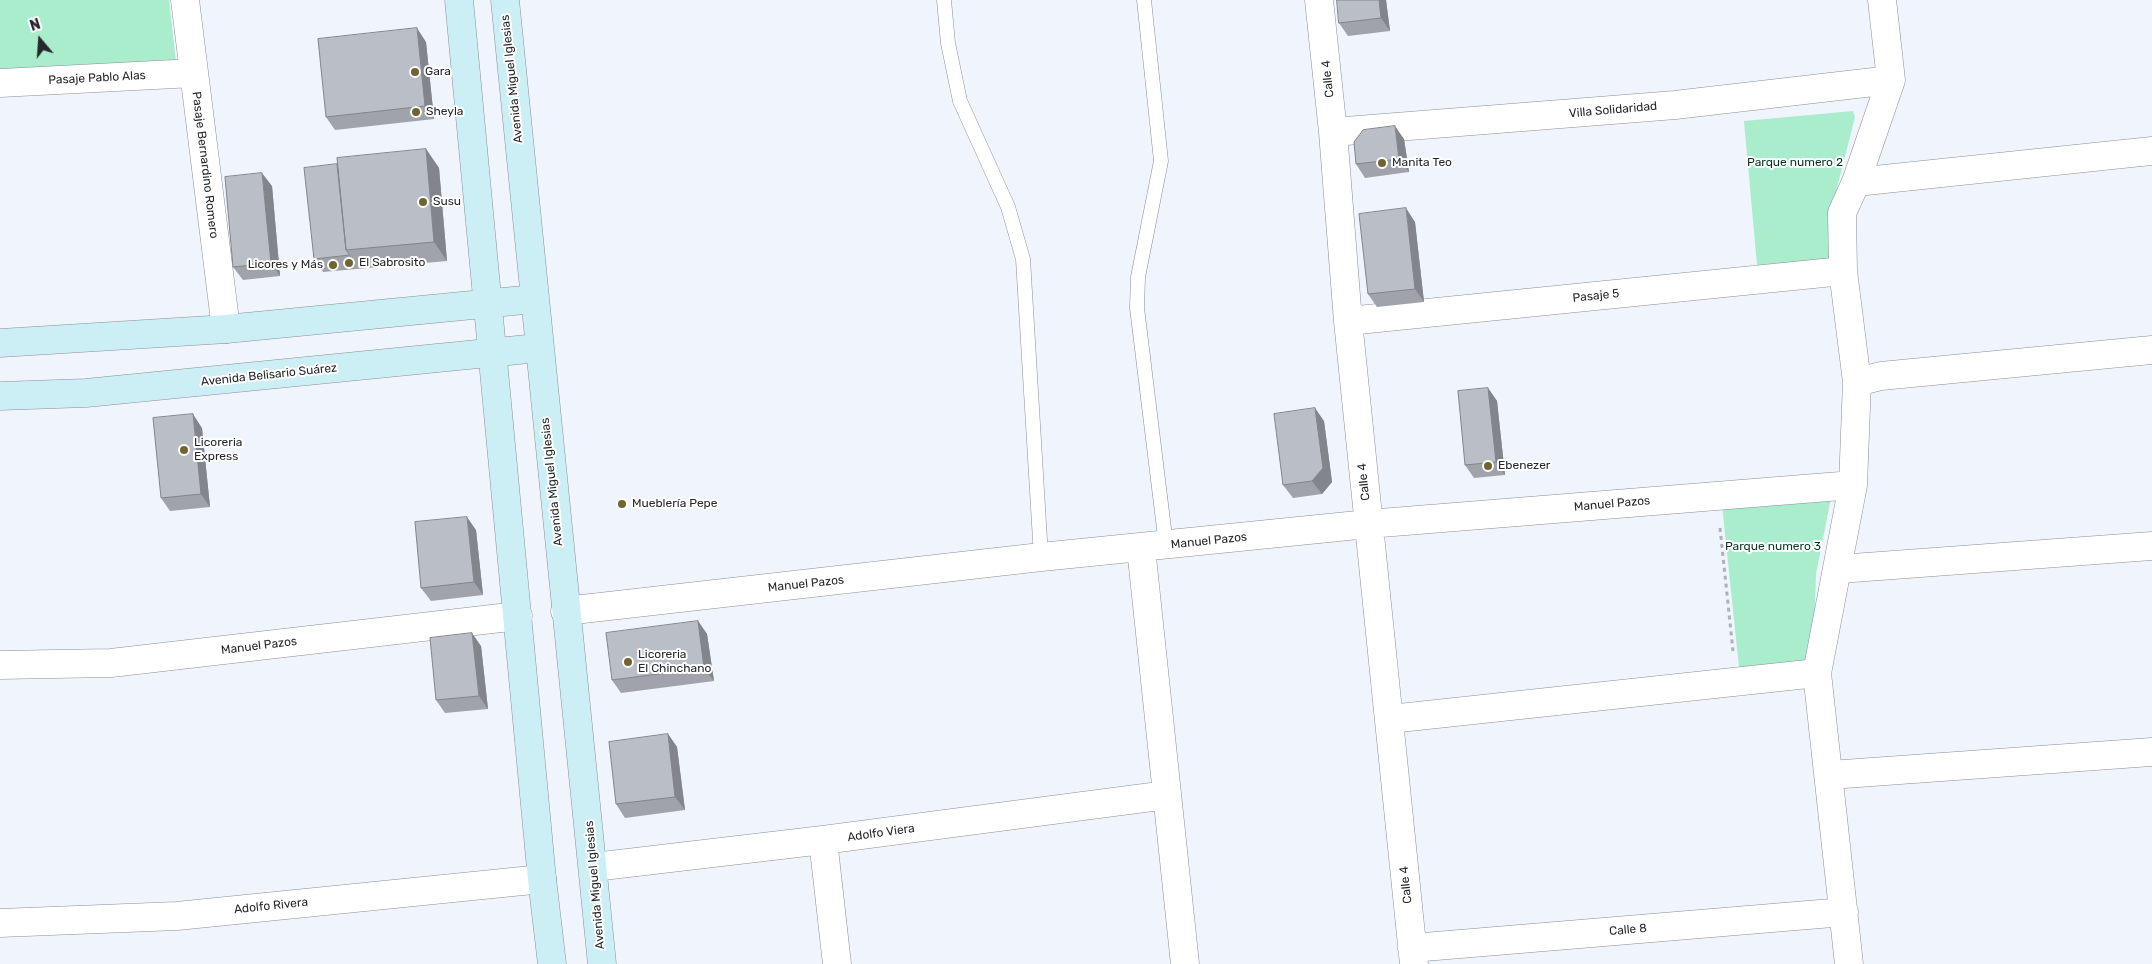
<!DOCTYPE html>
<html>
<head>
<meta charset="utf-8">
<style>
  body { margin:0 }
  #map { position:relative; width:2152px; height:964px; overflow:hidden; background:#f0f4fc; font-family:Rubik,sans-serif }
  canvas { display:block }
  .north { position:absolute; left:15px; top:15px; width:50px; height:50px; -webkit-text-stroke:4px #fff; paint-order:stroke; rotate:342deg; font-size:14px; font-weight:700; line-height:20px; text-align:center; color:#26282b }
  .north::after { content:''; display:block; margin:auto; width:18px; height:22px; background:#26282b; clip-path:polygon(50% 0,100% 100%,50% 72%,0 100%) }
</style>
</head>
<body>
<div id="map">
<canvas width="2152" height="964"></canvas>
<div class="north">N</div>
</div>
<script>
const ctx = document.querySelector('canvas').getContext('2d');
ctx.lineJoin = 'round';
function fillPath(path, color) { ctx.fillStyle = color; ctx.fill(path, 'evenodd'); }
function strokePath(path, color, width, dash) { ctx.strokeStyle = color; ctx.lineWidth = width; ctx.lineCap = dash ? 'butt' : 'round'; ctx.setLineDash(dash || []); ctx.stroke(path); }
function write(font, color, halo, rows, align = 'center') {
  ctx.font = font + ' Rubik,sans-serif'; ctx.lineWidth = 4; ctx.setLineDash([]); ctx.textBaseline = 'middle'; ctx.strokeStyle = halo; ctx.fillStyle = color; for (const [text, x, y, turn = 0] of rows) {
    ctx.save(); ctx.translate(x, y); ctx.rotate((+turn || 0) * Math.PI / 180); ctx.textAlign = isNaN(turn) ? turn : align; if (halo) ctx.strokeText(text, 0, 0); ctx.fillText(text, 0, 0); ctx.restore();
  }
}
fillPath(new Path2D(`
  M0,0H169L176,61L0,71Z
  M1853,111L1855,117L1834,200V268L1758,276L1744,121Z
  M1832,493L1816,574L1813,669L1740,677L1722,505Z`), '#a9edcc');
const lane = new Path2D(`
  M944,0L948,43L960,101L1008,207L1023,259L1041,557
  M1144,0L1161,161L1138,277L1137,308L1166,545`);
const street = new Path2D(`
  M185,0L226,329
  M1319,0L1333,132L1348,321L1414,964
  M0,83L194,73
  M1333,132L1675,105L1891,80
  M1856,182L2152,151
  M1348,321L1843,271
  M1857,382L1881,376L2152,350
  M1141,548L1185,964
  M1839,569L2152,546
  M565,611L1041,557L1368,524L1853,485
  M0,665L111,663L518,616
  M1390,719L1817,673
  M1830,775L2152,752
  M823,840L837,964
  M594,867L823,840L1167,795
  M0,923L177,916L542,879
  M1412,948L1844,912
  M1849,964L1817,673L1853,485L1857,382L1843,271L1842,213L1856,182L1891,80L1882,0`);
const secondary = new Path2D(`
  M459,0L542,879L552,964
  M505,0L602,964
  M0,343L226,329L534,299
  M0,396L86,393L538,348`);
strokePath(lane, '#8a8e96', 15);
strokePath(street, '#8a8e96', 29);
strokePath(secondary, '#8a8e96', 29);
strokePath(new Path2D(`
  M1720,528L1733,651`), '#aeb1b8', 3, [4, 4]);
strokePath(lane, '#fff', 14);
strokePath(street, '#fff', 28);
strokePath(secondary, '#cceff5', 28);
fillPath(new Path2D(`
  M1386,0L1390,31L1348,36L1339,23Z
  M426,42L434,119L335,130L326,117Z
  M1404,139L1409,172L1365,178L1356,164Z
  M426,149L439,168L447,261L323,272L314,259L337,164Z
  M272,186L280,276L243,280L233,267Z
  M1415,222L1424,302L1377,307L1368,294Z
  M1488,388L1497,401L1505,475L1474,478L1465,465Z
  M1324,421L1332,482L1322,494L1293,498L1283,485Z
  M202,428L210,507L170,511L161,498Z
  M476,530L483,595L431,601L421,588Z
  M698,621L707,634L714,681L621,693L612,680Z
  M481,646L488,709L445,713L436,700Z
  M668,734L677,747L685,810L625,818L616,804Z`), '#a0a3aa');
fillPath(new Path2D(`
  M1379,0H1386L1390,31L1381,18Z
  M417,28L426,42L434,119L425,106Z
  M1395,126L1404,139L1409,172L1399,159Z
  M426,149L439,168L447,261L434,242Z
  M262,173L272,186L280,276L271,263Z
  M1406,208L1415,222L1424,302L1415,289Z
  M1488,388L1497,401L1505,475L1496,462Z
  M1315,408L1324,421L1332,482L1322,494L1312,481Z
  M193,414L202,428L210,507L201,494Z
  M467,517L476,530L483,595L474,582Z
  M698,621L707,634L714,681L704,668Z
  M472,633L481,646L488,709L479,696Z
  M668,734L677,747L685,810L675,797Z`), '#82858b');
const building = new Path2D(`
  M1337,0H1379L1381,18L1339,23Z
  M417,28L425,106L326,117L318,39Z
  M1395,126L1399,159L1356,164L1354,142L1363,130Z
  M426,149L434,242L346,250L337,158Z
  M337,164L346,250L350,255L314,259L304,168Z
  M262,173L271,263L233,267L225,177Z
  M1406,208L1415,289L1368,294L1359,214Z
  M1488,388L1496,462L1465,465L1458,391Z
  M1315,408L1323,468L1312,481L1283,485L1274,414Z
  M193,414L201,494L161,498L153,418Z
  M467,517L474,582L421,588L415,522Z
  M698,621L704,668L612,680L606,633Z
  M472,633L479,696L436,700L430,638Z
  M668,734L675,797L616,804L609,742Z`);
fillPath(building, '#babec6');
strokePath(building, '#82858b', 1);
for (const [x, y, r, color] of [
  [415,72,5,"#706431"],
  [416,112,5,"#706431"],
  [1382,163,5,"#706431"],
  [423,202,5,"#706431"],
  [349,263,5,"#706431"],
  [333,265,5,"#706431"],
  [184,450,5,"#706431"],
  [1488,466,5,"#706431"],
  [622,504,5,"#706431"],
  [628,662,5,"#706431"]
]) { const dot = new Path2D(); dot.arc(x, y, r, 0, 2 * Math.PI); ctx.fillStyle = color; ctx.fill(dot); strokePath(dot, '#fff', 2); }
write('12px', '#26282b', '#fff', [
  ["Gara",425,72],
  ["Sheyla",426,112],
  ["Manita Teo",1392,163],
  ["Susu",433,202],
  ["El Sabrosito",359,263],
  ["Licores y Más",323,265,"right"],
  ["Licoreria",194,443],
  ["Express",194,457],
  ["Ebenezer",1498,466],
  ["Mueblería Pepe",632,504],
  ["Licoreria",638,655],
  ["El Chinchano",638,669]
], 'left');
write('12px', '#26282b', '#fff', [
  ["Pasaje Pablo Alas",97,78,-3],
  ["Avenida Miguel Iglesias",512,79,-96],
  ["Calle 4",1328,79,-96],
  ["Villa Solidaridad",1613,110,-5],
  ["Pasaje Bernardino Romero",205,165,83],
  ["Pasaje 5",1596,296,-6],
  ["Avenida Belisario Suárez",269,375,-6],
  ["Avenida Miguel Iglesias",552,482,-96],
  ["Calle 4",1364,482,-96],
  ["Manuel Pazos",1612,504,-5],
  ["Manuel Pazos",1209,541,-6],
  ["Manuel Pazos",806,584,-6],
  ["Manuel Pazos",259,646,-7],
  ["Adolfo Viera",881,833,-8],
  ["Avenida Miguel Iglesias",595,885,-95],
  ["Calle 4",1406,885,-96],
  ["Adolfo Rivera",271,906,-6],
  ["Calle 8",1628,930,-5]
]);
write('12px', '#073625', '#fff', [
  ["Parque numero 2",1795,163],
  ["Parque numero 3",1773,547]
]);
</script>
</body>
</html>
